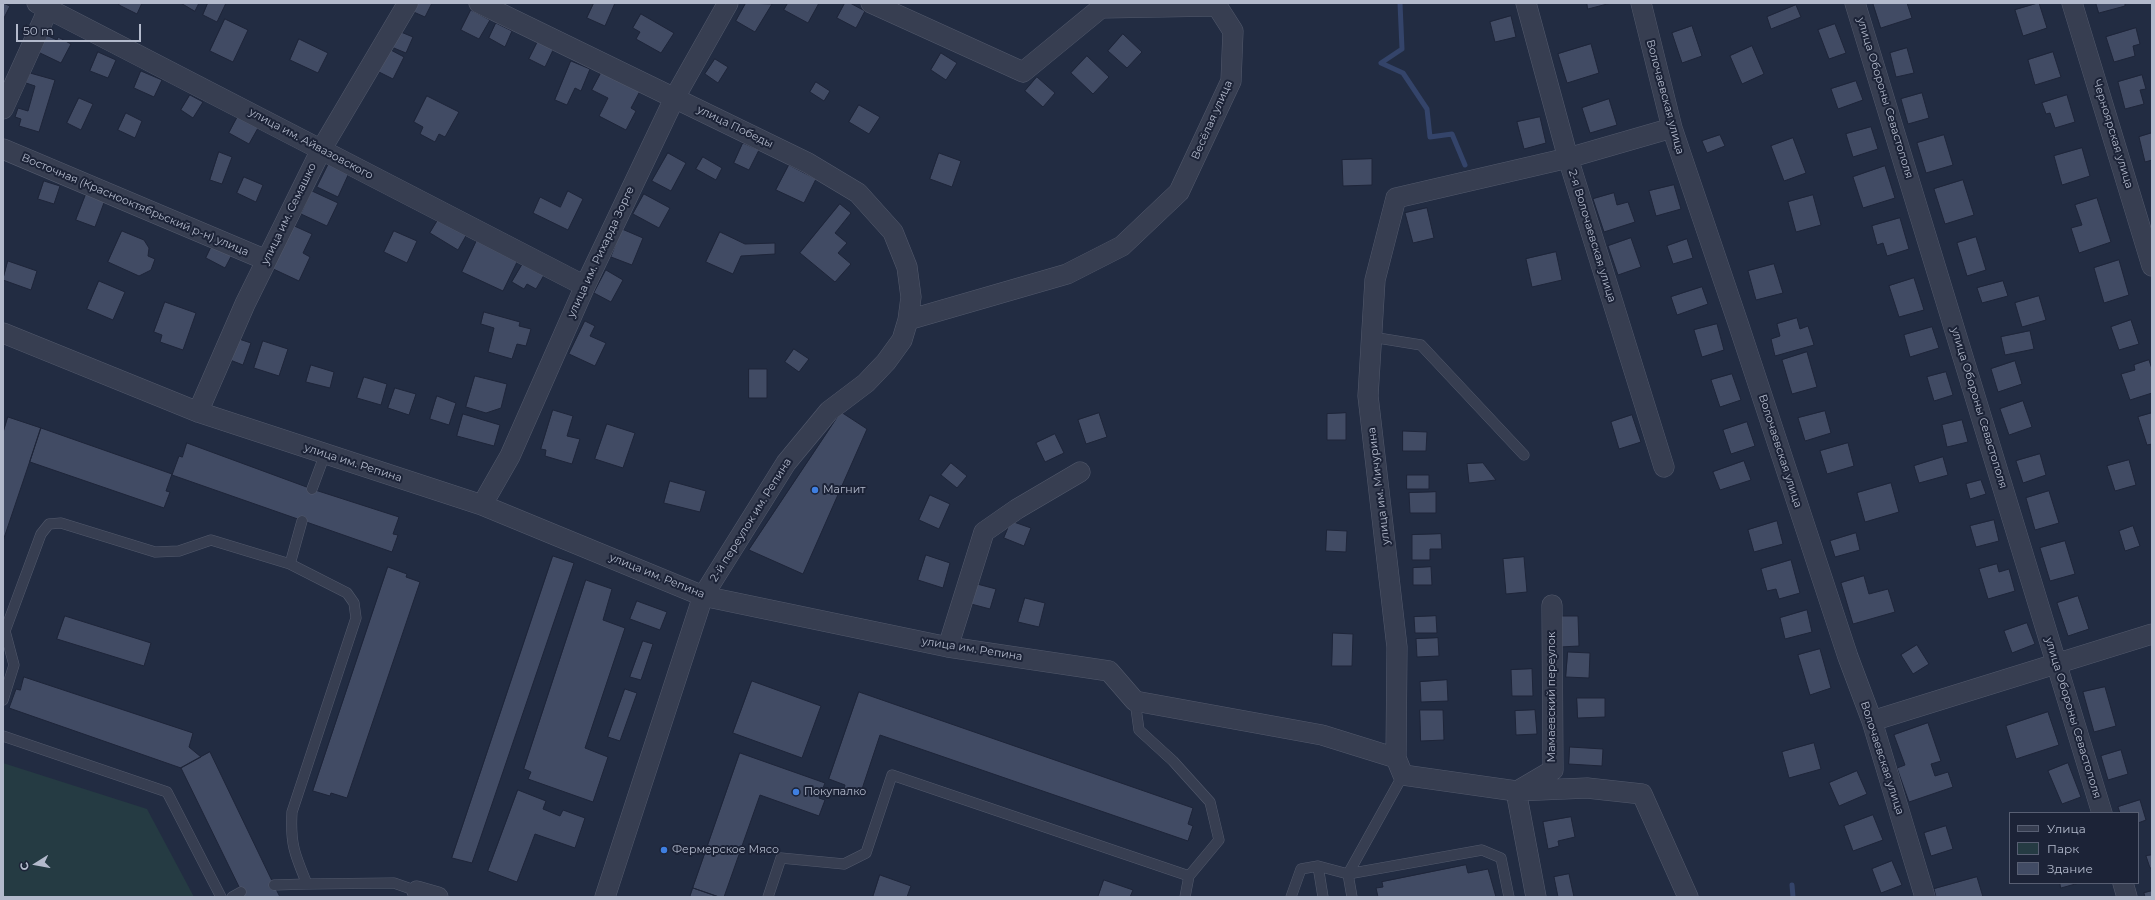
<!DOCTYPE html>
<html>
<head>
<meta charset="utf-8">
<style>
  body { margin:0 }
  #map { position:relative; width:2155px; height:900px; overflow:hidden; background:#222c42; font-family:Montserrat,sans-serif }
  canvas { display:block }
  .frame { position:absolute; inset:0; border:4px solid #b3bacc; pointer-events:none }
  .legend { position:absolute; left:2009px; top:812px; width:130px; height:72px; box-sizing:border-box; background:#1c2337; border:1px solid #585f73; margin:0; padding:5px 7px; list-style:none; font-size:12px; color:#b3bacc }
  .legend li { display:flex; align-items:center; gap:8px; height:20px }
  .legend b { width:20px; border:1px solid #585f73 }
  .north { position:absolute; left:16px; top:844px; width:40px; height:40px; -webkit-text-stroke:3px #1c2337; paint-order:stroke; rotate:259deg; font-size:11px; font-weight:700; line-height:16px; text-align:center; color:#b3bacc }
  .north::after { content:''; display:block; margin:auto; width:14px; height:18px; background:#b3bacc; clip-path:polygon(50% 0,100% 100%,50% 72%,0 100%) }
  .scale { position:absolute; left:16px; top:24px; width:125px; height:18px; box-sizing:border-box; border:2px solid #b3bacc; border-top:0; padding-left:5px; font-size:12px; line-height:14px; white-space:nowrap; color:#b3bacc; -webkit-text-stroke:3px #1c2337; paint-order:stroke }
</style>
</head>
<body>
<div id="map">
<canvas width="2155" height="900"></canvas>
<div class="frame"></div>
<ul class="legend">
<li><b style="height:5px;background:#373e51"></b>Улица</li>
<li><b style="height:11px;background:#253b43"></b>Парк</li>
<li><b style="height:11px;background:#414b64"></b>Здание</li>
</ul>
<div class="north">С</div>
<div class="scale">50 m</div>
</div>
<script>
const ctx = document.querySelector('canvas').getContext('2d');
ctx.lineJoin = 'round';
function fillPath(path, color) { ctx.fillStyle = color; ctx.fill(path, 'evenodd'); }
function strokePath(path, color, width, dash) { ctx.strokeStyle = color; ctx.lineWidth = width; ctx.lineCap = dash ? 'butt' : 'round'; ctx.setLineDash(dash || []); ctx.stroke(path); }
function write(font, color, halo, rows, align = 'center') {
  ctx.font = font + ' Montserrat,sans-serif'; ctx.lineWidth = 4; ctx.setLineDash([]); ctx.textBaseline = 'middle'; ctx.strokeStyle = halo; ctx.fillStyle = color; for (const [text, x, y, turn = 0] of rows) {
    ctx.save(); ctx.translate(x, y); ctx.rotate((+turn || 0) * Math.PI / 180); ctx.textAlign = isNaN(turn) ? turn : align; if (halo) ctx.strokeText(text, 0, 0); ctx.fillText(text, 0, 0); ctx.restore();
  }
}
fillPath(new Path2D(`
  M3,763L147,809L194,897H3Z`), '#253b43');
strokePath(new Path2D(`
  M1400,3L1402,49L1381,63L1403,73L1427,109L1430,137L1452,134L1465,165
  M1792,885L1793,897`), '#34446a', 5);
const building = new Path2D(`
  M3,3L10,6L3,20Z
  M120,3H142L137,14L119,5Z
  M181,3H199L195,11Z
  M208,3H226L217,22L203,15Z
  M413,3H432L425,17L409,10Z
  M594,3H615L605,26L587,18Z
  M746,3L772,4L755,32L736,21Z
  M788,3H819L808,23L784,10Z
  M845,3H850L865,11L856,28L837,18Z
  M1587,3H1611L1588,9Z
  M1873,3H1907L1912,18L1881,28Z
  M2039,3L2047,28L2023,36L2015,10Z
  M2096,3H2125V6L2099,13Z
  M1796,5L1801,17L1771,29L1767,17Z
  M471,10L490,20L479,39L461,30Z
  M641,14L674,33L661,53L636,39L640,32L633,28Z
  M1511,16L1516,37L1495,42L1490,22Z
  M225,19L248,30L233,62L210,51Z
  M496,23L512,31L505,47L489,38Z
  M1835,24L1846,53L1829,59L1818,30Z
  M1692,26L1702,56L1682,63L1672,33Z
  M2136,28L2140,44L2133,46L2135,56L2114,62L2106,37Z
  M396,30L413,37L406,53L389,46Z
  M1123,34L1142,52L1127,68L1108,51Z
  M46,35L57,40L58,37L71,44L61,63L38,52Z
  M299,39L328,53L318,73L290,60Z
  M538,41L554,48L545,67L529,59Z
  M1591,44L1599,73L1567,83L1558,54Z
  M1752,46L1764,74L1742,84L1730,56Z
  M1907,48L1914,73L1896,77L1890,53Z
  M389,49L404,57L393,79L377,71Z
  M98,52L116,60L108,78L90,71Z
  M2053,52L2061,77L2035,85L2028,60Z
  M941,53L957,63L946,80L931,70Z
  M1087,56L1109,77L1093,94L1071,73Z
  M715,59L728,67L718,83L705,74Z
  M571,61L590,69L581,91L575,88L567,105L555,100Z
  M141,71L162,80L154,97L134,88Z
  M602,71L640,91L631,108L636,111L626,130L599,116L608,98L592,90Z
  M30,73L55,80L39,132L19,126L21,119L15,117L18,108L28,111L35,86L26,83Z
  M2142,75L2146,89L2140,90L2144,104L2125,109L2118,82Z
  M1037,77L1055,93L1043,107L1025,91Z
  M1856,81L1863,100L1838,109L1831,89Z
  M816,82L830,91L824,101L810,92Z
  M1922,93L1929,118L1908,124L1901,99Z
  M190,95L203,102L193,118L181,110Z
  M2067,95L2075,122L2055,128L2050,113L2046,114L2042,103Z
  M427,96L459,112L445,137L439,134L435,142L420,134L423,127L414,122Z
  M79,98L93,104L81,130L67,123Z
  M1609,99L1617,125L1590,133L1582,108Z
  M859,105L880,117L869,134L849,122Z
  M126,113L142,121L135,138L118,130Z
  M238,116L258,128L249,144L229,133Z
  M1540,117L1546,143L1524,149L1517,122Z
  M1871,127L1878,149L1853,157L1846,134Z
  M2152,133V160L2145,162L2139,137Z
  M1720,135L1725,146L1707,153L1702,141Z
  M1944,135L1953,165L1926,173L1917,143Z
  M1793,138L1806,173L1784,181L1771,146Z
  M743,143L759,150L749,170L734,163Z
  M2082,148L2090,176L2062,185L2054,156Z
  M219,152L232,157L222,184L210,180Z
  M668,153L686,163L671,191L652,181Z
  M939,153L961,161L952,187L930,179Z
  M703,157L722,168L716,180L696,169Z
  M1372,159V185L1343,186L1342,160Z
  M329,163L349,173L338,197L317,187Z
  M789,165L816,179L804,203L776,190Z
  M1885,166L1895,198L1863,208L1853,177Z
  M244,177L263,185L256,202L237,193Z
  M1963,180L1974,215L1945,224L1934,189Z
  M44,181L60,186L54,204L38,199Z
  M1674,185L1681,209L1656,216L1649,191Z
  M312,191L338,203L327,226L301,214Z
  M568,191L583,199L568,230L533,213L540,197L560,207Z
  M1614,193L1617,205L1628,202L1635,222L1604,232L1593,199Z
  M86,194L105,200L95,227L76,220Z
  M644,194L670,208L659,228L633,214Z
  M1813,195L1821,225L1796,232L1788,202Z
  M2097,198L2111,242L2079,253L2071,228L2082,225L2075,205Z
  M840,204L851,213L835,233L847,243L838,253L851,264L835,282L800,253Z
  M1427,208L1434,238L1413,243L1405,213Z
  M439,218L467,234L458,250L430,233Z
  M1900,218L1909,249L1887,256L1883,243L1877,245L1872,226Z
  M290,224L312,234L303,253L310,257L299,281L269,267Z
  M622,229L643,238L632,265L611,257Z
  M122,231L144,240L149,248L148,256L155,259L151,270L139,276L108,262Z
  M394,231L417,241L407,263L384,252Z
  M720,232L745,244L775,243V254L741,256L733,274L706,262Z
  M1976,237L1986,270L1967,276L1957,243Z
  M1631,238L1641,267L1618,275L1608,246Z
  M215,239L235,249L225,268L206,258Z
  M1687,239L1693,258L1673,264L1667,246Z
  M477,240L518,260L503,291L462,272Z
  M1556,252L1562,280L1532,287L1526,259Z
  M526,258L547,270L536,289L527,284L524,289L512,282Z
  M2119,260L2129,295L2104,303L2094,268Z
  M8,261L37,271L31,290L3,280Z
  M1774,264L1783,293L1756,300L1748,271Z
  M606,270L623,280L611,302L594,293Z
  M1914,278L1924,310L1899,317L1889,286Z
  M99,281L125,292L113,320L87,309Z
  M2003,281L2008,296L1982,303L1977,288Z
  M1702,287L1708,304L1677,315L1671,297Z
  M2039,296L2046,320L2022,327L2015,303Z
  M165,302L196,313L183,350L160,342L162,335L154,332Z
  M484,312L520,322L519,326L531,329L526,346L517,344L512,359L488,352L494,328L481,324Z
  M1797,318L1800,329L1808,326L1814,345L1775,356L1771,339L1780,336L1777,324Z
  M2131,320L2139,344L2119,350L2111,327Z
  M585,321L595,326L590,336L606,343L595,366L569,354Z
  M1717,324L1724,350L1702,357L1694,330Z
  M1932,327L1939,348L1910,357L1904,335Z
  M2030,331L2034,349L2005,355L2001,337Z
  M233,337L251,343L243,365L225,358Z
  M263,341L288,349L279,376L254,368Z
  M794,349L809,359L799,372L785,362Z
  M1807,352L1817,387L1792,394L1782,360Z
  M2149,360L2152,369V393L2130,400L2121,374L2135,370L2134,365Z
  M2015,361L2022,384L1998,392L1991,369Z
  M311,365L334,372L330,388L306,382Z
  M749,369H767V398H749Z
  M1946,372L1953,395L1934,401L1927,377Z
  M1732,374L1741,400L1720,407L1711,380Z
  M475,376L507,384L501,408L486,413L466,407Z
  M364,377L387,384L381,405L357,398Z
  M395,388L416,394L409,415L388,408Z
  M437,396L456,403L449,425L430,419Z
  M2023,401L2032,427L2009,435L2000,409Z
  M553,410L573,416L567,436L580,439L572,464L545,456L546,450L541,449Z
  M1825,411L1831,433L1805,441L1798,418Z
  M841,412L867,429L803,574L749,550Z
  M1099,413L1107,437L1086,444L1078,420Z
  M1346,413V440H1327V414Z
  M2152,413V444L2147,445L2138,417Z
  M463,414L500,425L494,446L457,436Z
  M1632,415L1641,442L1619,449L1611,422Z
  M8,417L41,428L3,541V433Z
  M1962,420L1968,442L1947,447L1942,425Z
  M1747,422L1755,446L1731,454L1723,430Z
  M607,424L635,433L623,468L595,459Z
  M41,428L172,474L166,491L170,492L164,508L30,462Z
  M1403,431L1427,432L1426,451H1403Z
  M1055,434L1064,453L1045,462L1036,443Z
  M187,443L312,489L399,517L393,534L398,535L392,552L172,475L179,456L182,457Z
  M1848,443L1854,466L1827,474L1820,451Z
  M2040,454L2046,475L2023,483L2016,461Z
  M1943,457L1948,475L1919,483L1914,466Z
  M2129,460L2136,485L2115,491L2107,466Z
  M1744,461L1751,480L1720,490L1713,472Z
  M951,463L967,476L957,488L941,475Z
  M1483,463L1496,480L1469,483L1467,464Z
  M1407,475H1429V489H1407Z
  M1981,480L1986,494L1970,499L1966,484Z
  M670,481L706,491L700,512L664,503Z
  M1891,483L1899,512L1865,522L1857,493Z
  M2049,491L2059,523L2035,530L2026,498Z
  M1436,492V513H1410L1409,493Z
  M930,495L950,504L939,529L919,520Z
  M1994,520L1999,541L1976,547L1970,526Z
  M1011,521L1031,528L1024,546L1004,538Z
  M1777,521L1783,544L1754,552L1748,530Z
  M2133,526L2140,546L2125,551L2119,531Z
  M1327,530L1347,531L1346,552L1326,551Z
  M1856,533L1860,550L1835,557L1830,541Z
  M1441,534L1442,549H1430V560H1412V535Z
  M2065,541L2075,574L2050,581L2040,548Z
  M926,555L950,563L943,588L918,580Z
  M553,556L574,563L472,863L452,858Z
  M1524,557L1527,592L1506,594L1503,559Z
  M1791,560L1800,593L1779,599L1776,589L1767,591L1761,569Z
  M1997,564L1999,572L2009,569L2015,591L1988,599L1979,569Z
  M388,567L407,574L406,577L420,582L347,798L331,793L330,796L313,791Z
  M1431,567L1432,585H1413V568Z
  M1864,576L1869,594L1888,589L1895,612L1853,624L1841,583Z
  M586,580L612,589L603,620L625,628L585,748L608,757L593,802L528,779L531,772L524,769Z
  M977,584L996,589L990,609L971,604Z
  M2078,596L2089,629L2068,636L2057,603Z
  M1025,598L1045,603L1039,627L1018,622Z
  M637,601L667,612L660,630L630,619Z
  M1807,610L1812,632L1785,639L1780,618Z
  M65,616L151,643L144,666L57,639Z
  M1436,616L1437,633H1415L1414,617Z
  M1559,616H1578L1579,646L1560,647Z
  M2027,623L2035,644L2012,653L2004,631Z
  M1333,633L1353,634L1352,666H1332Z
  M1438,638L1439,656L1417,657L1416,639Z
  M643,641L653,644L641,680L630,677Z
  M1917,645L1929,664L1913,674L1901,655Z
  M1820,649L1831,688L1810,695L1798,655Z
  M1568,652L1590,653L1589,678L1566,677Z
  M1532,669L1533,696H1512L1511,670Z
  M24,677L193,733L189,747L201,757L181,768L9,708L16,689L20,690Z
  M1447,680L1448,701L1421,702L1420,682Z
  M752,681L821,706L802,758L733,733Z
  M2105,687L2116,726L2094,732L2083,692Z
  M625,689L637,693L620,741L608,737Z
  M859,692L1193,808L1188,824L1193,826L1188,841L880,735L860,795L844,790L845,785L829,779Z
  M1577,698H1605V717L1578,718Z
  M1420,710H1443L1444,740L1421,741Z
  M1535,710L1537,734L1516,735L1515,711Z
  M2048,712L2059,745L2016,759L2006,726Z
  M1928,723L1941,761L1931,764L1935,776L1948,772L1953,787L1909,802L1897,768L1905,765L1894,735Z
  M1814,743L1821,769L1789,778L1782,752Z
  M1570,747L1603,749L1602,766L1569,764Z
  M2121,750L2128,774L2108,780L2101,756Z
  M210,752L274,885L280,897H244L181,768Z
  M740,753L825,783L819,798L825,800L819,816L760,795L724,897H719L693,888Z
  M2068,763L2081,797L2062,804L2048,771Z
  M1857,771L1867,794L1839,806L1829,783Z
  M518,790L546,801L543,809L560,816L563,810L585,818L575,848L535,834L517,882L488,871Z
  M2140,800L2146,820L2138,823V813H2120L2118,807Z
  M1873,815L1883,840L1853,851L1844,826Z
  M1571,817L1575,837L1558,841L1559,846L1548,849L1543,822Z
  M1946,826L1953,849L1931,856L1924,833Z
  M2152,855V868H2150L2146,856Z
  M1892,861L1902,885L1881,893L1872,869Z
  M1466,865L1468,873L1488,869L1496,897H1378L1376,888L1383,887L1382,882Z
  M1569,874L1574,897H1558L1554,877Z
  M880,875L911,886L907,897H873Z
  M1977,877L1983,897H1936L1934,889Z
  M1104,880L1133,890L1130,897H1098Z
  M2060,883H2079L2061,888Z
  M693,888L719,897H690Z
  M2152,891V897H2145L2144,893Z`);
fillPath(building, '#414b64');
strokePath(building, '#1e2539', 1);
const service = new Path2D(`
  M1372,337L1421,345L1524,455
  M312,489L325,454
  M290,564L347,593L354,603L356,618L292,812C290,844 295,855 307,884L394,883L417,891
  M3,700L14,665L5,631L41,534L49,524L61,523L155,552L179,551L211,540L290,564L302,521
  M1135,701L1139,730L1173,761L1210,802L1219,840L1189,876
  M3,736L167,792L221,897
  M1318,866L1348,874L1482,850L1501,858L1509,897
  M274,885L307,884
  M232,897L241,892
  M768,897L781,858L844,864L866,853L892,775L1189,876L1185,897
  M1291,897L1301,869L1318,866L1323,897
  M1352,897L1348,874L1403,775`);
const minor = new Path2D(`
  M37,3L585,286
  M479,3L808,163L858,193L893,232L907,267L911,297L908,320L902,340L886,362L866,383L829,411L786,463L703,596L605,897
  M871,3L1023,72L1101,8L1217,6L1233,31L1231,81L1179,192L1122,246L1067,274L908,320
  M1526,3L1568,158L1664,467
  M1641,3L1672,128L1739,326L1848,657L1872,721L1925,897
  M1855,3L2102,813
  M2072,3L2152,266
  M3,109L51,3
  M1672,128L1568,158L1396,198L1375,280L1368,396L1397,647L1396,758L1403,775L1516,791L1587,788L1642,794L1688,897
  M3,149L266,260
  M3,333L198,412L482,505L703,596L948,647L1109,671L1135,701L1322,735L1396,758
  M198,412L245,304L321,150L408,3
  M482,505L510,456L585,286L675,97L728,3
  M948,647L984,532L1017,509L1080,472
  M1872,721L2152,634
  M1519,790L1553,770L1552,605
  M1516,791L1536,897
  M2123,883L2127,897
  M417,891L438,897`);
strokePath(service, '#52596c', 11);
strokePath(minor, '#52596c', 21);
strokePath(service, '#373e51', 10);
strokePath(minor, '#373e51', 20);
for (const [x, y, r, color] of [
  [815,490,4,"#3f7fe0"],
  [796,792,4,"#3f7fe0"],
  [664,850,4,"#3f7fe0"]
]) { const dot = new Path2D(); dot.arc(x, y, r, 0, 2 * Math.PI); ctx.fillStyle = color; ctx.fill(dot); strokePath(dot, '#1c2337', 1.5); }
write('11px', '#b3bacc', '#1c2337', [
  ["Волочаевская улица",1665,97,75],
  ["улица Обороны Севастополя",1885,98,73],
  ["Весёлая улица",1212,120,-66],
  ["улица Победы",735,127,26],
  ["Черноярская улица",2113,134,73],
  ["улица им. Айвазовского",311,144,28],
  ["Восточная (Краснооктябрьский р-н) улица",135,205,23],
  ["улица им. Семашко",289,214,-64],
  ["2-я Волочаевская улица",1592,236,73],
  ["улица им. Рихарда Зорге",601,252,-65],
  ["улица Обороны Севастополя",1979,408,73],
  ["Волочаевская улица",1780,451,72],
  ["улица им. Репина",353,463,18],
  ["улица им. Мичурина",1379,486,-97],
  ["2-й переулок им. Репина",751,520,-58],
  ["улица им. Репина",657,576,22],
  ["улица им. Репина",972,649,9],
  ["Мамаевский переулок",1552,697,-90],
  ["улица Обороны Севастополя",2073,718,73],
  ["Волочаевская улица",1882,758,72]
]);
write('11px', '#b3bacc', '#1c2337', [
  ["Магнит",823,490],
  ["Покупалко",804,792],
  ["Фермерское Мясо",672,850]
], 'left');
</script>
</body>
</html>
